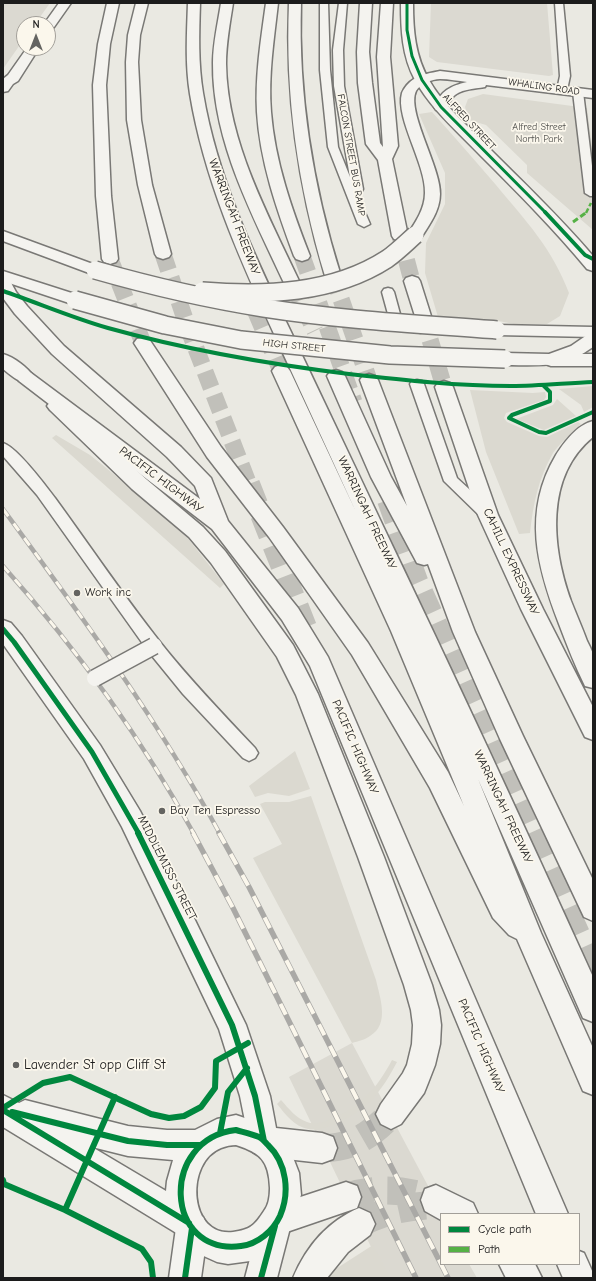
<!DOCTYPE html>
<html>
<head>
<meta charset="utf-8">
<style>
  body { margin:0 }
  #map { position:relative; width:596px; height:1281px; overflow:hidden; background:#eae9e2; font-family:"Comic Neue",sans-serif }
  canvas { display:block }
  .frame { position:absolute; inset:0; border:4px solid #1c1c1c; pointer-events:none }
  .legend { position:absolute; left:440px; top:1213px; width:140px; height:52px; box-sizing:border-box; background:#fbf7ec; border:1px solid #a29f99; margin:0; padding:5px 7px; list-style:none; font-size:12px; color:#1c1c1c }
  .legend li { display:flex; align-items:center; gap:8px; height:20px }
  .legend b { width:20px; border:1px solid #a29f99 }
  .north { position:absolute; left:16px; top:16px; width:40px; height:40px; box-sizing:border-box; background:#fbf7ec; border:1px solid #a29f99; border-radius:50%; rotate:0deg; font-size:11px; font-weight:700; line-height:16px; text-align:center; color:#1c1c1c }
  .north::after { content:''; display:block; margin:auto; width:14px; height:18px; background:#646461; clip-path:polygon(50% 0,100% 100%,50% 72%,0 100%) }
</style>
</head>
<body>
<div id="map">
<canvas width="596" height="1281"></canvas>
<div class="frame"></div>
<ul class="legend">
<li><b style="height:5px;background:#00873e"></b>Cycle path</li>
<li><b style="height:5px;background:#55b145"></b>Path</li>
</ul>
<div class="north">N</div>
</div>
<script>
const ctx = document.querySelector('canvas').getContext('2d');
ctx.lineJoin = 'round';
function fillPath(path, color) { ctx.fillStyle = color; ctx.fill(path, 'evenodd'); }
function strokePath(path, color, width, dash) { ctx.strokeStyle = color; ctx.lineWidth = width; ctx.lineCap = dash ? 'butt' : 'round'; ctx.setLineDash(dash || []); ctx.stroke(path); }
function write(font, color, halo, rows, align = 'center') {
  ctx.font = font + ' "Comic Neue",sans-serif'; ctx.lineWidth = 3.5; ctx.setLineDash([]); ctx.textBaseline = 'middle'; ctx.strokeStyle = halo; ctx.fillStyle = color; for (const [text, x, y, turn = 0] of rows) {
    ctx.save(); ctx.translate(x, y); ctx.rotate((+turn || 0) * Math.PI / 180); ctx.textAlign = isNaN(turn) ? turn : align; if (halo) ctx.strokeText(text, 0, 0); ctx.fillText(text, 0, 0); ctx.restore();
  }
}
fillPath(new Path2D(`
  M3,3H50L35,24H24V39L3,69Z
  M431,3H547L553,75L549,76L437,62L429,57Z
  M352,1043L443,1214H441V1264H469L477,1278H386L289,1077Z`), '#dbd9d1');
fillPath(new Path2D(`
  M483,94L587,108L593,153V230L527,173V165L486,125L469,120L465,107L468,99Z
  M432,112C454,136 475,161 496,185C526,221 552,248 569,293L560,316L547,324H514L494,320L438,317L425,273L426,243L445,204V173L419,114Z
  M593,386V407L584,412L581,405L559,389Z
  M470,390L533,393L545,392L546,397L544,400L506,413L504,418L507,422L539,436L547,437L578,422L581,424C572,433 560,443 553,453C538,479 533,505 530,533L519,534L486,452Z
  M557,399L576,416L544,430L516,419L553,405Z
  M56,435L90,455L105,467L183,532L224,584L220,588L52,438Z
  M295,751L310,789L289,796L268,793L255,797L249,786Z
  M311,796L376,980C380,998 390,1024 370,1036C365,1040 358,1041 352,1043L253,858L282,844L260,804L265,802H289Z
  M392,1060L397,1062C381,1092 368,1110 335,1124C327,1127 316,1131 308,1129C294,1126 286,1115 277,1104L281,1100C289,1109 296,1118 307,1122C314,1125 325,1122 331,1119C361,1107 377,1088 392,1060Z
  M373,1245L390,1278H328L331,1272Z`), '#dbd9d0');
strokePath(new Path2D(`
  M322,1148C351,1149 372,1134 391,1114`), '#c1c0ba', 28, [28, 14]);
strokePath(new Path2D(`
  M400,236L412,281
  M163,254L188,328L249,485
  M302,256L354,402
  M110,259L143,343
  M333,276L369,380
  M293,285L315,331
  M246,289L281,371
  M423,316L444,387`), '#c1c0ba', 17, [17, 8]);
strokePath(new Path2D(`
  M249,484L309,635
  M388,500L417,581L531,834`), '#c1c0ba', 22, [22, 11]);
strokePath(new Path2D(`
  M530,833L593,972
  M346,1197C377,1187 406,1189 436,1200
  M359,1224C383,1211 407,1206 434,1205`), '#c1c0ba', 28, [28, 14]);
const service = new Path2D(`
  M320,3H328L330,70L338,147L350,177L334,86L333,50L339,3H347L343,50L344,86L363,189L362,191L356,192L370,224L364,227L358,224L328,147L320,70Z
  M555,3H563L570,76L567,90L562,93L557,90L560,76Z
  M578,89L583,92L593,174V196H590L585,193L573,92Z
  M388,288L392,289L394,292L400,314L398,317H390L388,314L382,292L384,289Z
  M417,380L422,381L424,384L457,478L493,511L495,515L493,519L488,520L483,519L444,481L410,384L412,381Z
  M3,443C17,447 45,485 55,498C90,546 123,595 160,642C189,679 222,713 255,748L258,753L255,758L249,761L243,758L183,694L148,651L37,495L3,456Z`);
const minor = new Path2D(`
  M440,71L593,90V98L486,85L485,87C474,89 459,89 452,98C449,102 448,106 446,110H436L434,107C441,91 450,86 467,82C458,81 449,79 440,79C432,79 420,84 416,91C406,111 441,168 440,194C440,211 429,225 421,238L415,240L409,238L407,235C415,223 425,209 425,193C426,164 395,118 402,93C404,88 409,82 414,79C422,74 431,73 440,71Z
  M56,400L62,402L146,479L203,527L225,551L293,645L318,694L384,857L432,985L439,1010L441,1025L440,1044L435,1065L428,1083L424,1093L401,1124L391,1129L381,1124L376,1114L381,1104L403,1073L407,1065L412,1044L413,1025L411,1010L404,985L358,857L296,695L277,657L211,563L189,537L132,489L50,410L47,406L50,402Z
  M3,620L11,623L22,636L100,745L140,811L174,877L246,1025L270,1096L276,1128L322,1133L333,1137L337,1148L333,1159L322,1163L268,1157L253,1152L249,1141L240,1096L219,1029L122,827L84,759L3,644Z
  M275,1208L286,1213L291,1224L277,1278H245L259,1224L264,1213Z
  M192,1212L203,1217L208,1228L201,1278H169L176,1228L181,1217Z`);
const tertiary = new Path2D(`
  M3,1095L19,1103L25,1100L128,1126L167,1130H195L217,1119L236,1115L271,1127L287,1142L299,1173L301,1195L291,1227L279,1245L262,1256L250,1261L228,1264L217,1262L197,1253L185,1243L178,1234L3,1127ZM236,1145C261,1153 269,1161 270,1188C270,1195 269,1205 264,1211C255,1225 250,1230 233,1232C188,1237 185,1162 221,1148C226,1146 231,1145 236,1145ZM92,1147L128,1156L173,1160L167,1181L166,1191Z`);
const secondary = new Path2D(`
  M497,325L593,327V337L497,335L491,334L488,330L491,326Z
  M551,354H593V366H551L545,364L542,360L545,356Z`);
const primary = new Path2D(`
  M59,3H71L52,30L48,31V24H44Z
  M401,3H413C413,30 415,56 429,80C443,105 467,125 487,146C523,182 560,217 593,256V271L587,269C554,229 518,193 481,156C458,132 431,109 415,80C402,56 401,30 401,3Z
  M27,48H39L18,81L13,84L8,91L3,92V79L8,75Z
  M3,231L101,267L103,270L101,273L95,275L89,273L3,241Z
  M3,271L81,296L83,300L81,304L75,305L3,281Z
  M593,334V347C562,369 541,365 505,365L499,363L496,359L499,355L505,353L549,354L571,346L587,335Z
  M3,354C14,357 28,368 34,377L31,381C19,384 12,376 3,369Z`);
const motorway = new Path2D(`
  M107,3H119L110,44L106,85L111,196L118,259L116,262L110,264L104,262L102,259L96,196L93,85L98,44Z
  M136,3H148L140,35L138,62L141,120L152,185L171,254L169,257L163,259L157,257L155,254L138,185L127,120L126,62L128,35Z
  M188,3H200C199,33 198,63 203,93C217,177 254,255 291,332C321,396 352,460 382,524C454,674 524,825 593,977V1022L583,1018L478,779L541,933L593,1048V1095L583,1091L517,939L509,935L493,918L430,788L352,655L269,537L207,457L134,343L137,339L143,338L149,339L221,447L283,527L368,643L448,772L464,806L391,631L272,371L275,367L281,365L287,367L290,371L356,512C329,453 302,394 275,336C239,257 204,179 190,94C185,64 187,33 188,3Z
  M221,3H233C230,23 226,43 226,64C227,142 269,216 301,285L299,288L293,290L287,288L285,285C253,216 212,141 213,63C213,43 218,23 221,3Z
  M266,3H278C274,39 268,76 271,112C275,162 292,210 310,256L308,259L302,261L296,259L294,256C277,210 260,162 257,112C255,76 261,39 266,3Z
  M289,3H301C298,97 313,187 341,276L339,279L333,281L327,279L325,276C298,186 285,97 289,3Z
  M360,3H372L369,52L372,83L380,143L383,147L377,57L381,3H393L390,57L398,146L392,159L408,236L406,239L400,241L394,239L392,236L378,160L366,144L358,83L357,52Z
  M412,276L418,278L420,281L431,316L429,320L423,321L417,320L415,316L404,281L406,278Z
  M3,277L9,279L16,292L27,306L64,346L181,447L211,478L228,521L298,608L328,657L568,1214H536L310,666L282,620L212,529L19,381L16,377L19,373L25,371L31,373L200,499L195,486L167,457L52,354L15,314L3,298Z
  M336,370L342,372L345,376L391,477L407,506L360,380L363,376L369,374L375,376L378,380L475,632L523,736L593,880V921L584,917L500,739L453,632L428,564L424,565L417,563L371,477L327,376L330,372Z
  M444,381L450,383L453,387L498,515L543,609L593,707V740L585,737L521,609L478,515L435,387L438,383Z
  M593,421V437C544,477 552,548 571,601C576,614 582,627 587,641C589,645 592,650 593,655C595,665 593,678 593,688L585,686C575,666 567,645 559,624C537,567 522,512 556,455C565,441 577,425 593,421Z
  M346,1182L357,1186L361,1197L357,1208L278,1235L267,1230L262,1219L267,1208Z
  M436,1185L473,1203L478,1214H441V1220L425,1211L421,1200L425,1189Z
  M359,1208L370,1213L375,1224L370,1235L348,1252L327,1278H293C306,1247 328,1221 359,1208Z
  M579,1251L584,1253L593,1273V1278H563L557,1264H579Z
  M499,1264H535L542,1278H506Z`);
strokePath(service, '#797875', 3);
strokePath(minor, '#797875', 3);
strokePath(tertiary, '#797875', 3);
strokePath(secondary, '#797875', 3);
strokePath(primary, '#797875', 3);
strokePath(motorway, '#797875', 3);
fillPath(service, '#f4f3ef');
fillPath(minor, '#f4f3ef');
fillPath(tertiary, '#f4f3ef');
fillPath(secondary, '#f4f3ef');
fillPath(primary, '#f4f3ef');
fillPath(motorway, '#f4f3ef');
const railFar1 = new Path2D(`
  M3,509C80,614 158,720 220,834
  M3,566C76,648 141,737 194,834`);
const rail = new Path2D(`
  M193,833L233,908L416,1278
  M219,833L249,887L441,1264
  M441,1264L448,1278`);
strokePath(railFar1, '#aaa9a6', 4.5);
strokePath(rail, '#aaa9a6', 5.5);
strokePath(railFar1, '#fbf7ec', 3, [9]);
strokePath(rail, '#fbf7ec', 4, [12]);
const serviceBridge = new Path2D(`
  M95,678L154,646`);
const minorBridge = new Path2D(`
  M202,291C264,296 333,294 387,259C397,252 406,243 415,235`);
const secondaryBridge = new Path2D(`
  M95,270C151,286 207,299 264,308C341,320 419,324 497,330`);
const primaryBridge = new Path2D(`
  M75,300L165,325L241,340L390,355L505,359`);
strokePath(serviceBridge, '#797875', 19, []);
strokePath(minorBridge, '#797875', 20, []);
strokePath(secondaryBridge, '#797875', 20, []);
strokePath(primaryBridge, '#797875', 20, []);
strokePath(serviceBridge, '#f4f3ef', 16);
strokePath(minorBridge, '#f4f3ef', 17);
strokePath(secondaryBridge, '#f4f3ef', 17);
strokePath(primaryBridge, '#f4f3ef', 17);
strokePath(new Path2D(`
  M586,213L591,203`), '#55b145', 2.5, [5, 2.5]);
strokePath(new Path2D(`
  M573,222L587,212`), '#55b145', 3, [6, 3]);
strokePath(new Path2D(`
  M407,3V30L412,56L422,80L441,107L546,213`), '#00873e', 3);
strokePath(new Path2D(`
  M545,212L585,255L593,259
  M3,291C38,303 73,318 108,328C187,350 268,364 349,374C403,380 457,386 511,386C539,386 566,383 593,382
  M543,385L550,392V401L512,415L509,418L539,432L546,433L593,412`), '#00873e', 4);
strokePath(new Path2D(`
  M3,629L14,642L92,752L139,834`), '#00873e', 5);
strokePath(new Path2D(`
  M138,833L232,1025L255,1096L264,1141
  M3,1108L43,1083L70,1077L151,1114L169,1118L184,1116L201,1107L215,1088L216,1061L248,1043
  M3,1110L189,1223
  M12,1112L128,1141L167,1145H200
  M236,1130C243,1132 252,1134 259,1137C263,1139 266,1143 268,1145C287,1163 290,1193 280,1216C273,1231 258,1244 241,1246C164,1256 159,1139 236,1130Z
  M220,1133L228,1092L247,1068
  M3,1180L4,1184L65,1210L142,1249L151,1262L153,1278
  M65,1210L115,1097
  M185,1278L192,1228
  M261,1278L275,1226`), '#00873e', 6);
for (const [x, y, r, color] of [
  [77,593,4,"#646461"],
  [162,811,4,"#646461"],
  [16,1065,4,"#646461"]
]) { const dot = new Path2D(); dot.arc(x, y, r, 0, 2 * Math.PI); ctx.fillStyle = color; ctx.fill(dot); strokePath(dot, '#fbf7ec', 1.5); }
write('10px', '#1c1c1c', '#fbf7ec', [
  ["WHALING ROAD",544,87,8],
  ["ALFRED STREET",469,122,47],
  ["FALCON STREET BUS RAMP",351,155,80],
  ["HIGH STREET",294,346,6]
]);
write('10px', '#51514e', '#fbf7ec', [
  ["Alfred Street",539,127],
  ["North Park",539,139]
]);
write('12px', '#1c1c1c', '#fbf7ec', [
  ["WARRINGAH FREEWAY",234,217,69],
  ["PACIFIC HIGHWAY",161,480,37],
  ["WARRINGAH FREEWAY",367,513,65],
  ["CAHILL EXPRESSWAY",511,562,65],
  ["PACIFIC HIGHWAY",355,747,67],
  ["WARRINGAH FREEWAY",503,807,65],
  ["MIDDLEMISS STREET",167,868,63],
  ["PACIFIC HIGHWAY",481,1046,67]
]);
write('12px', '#1c1c1c', '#fbf7ec', [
  ["Work inc",85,593],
  ["Bay Ten Espresso",170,811]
], 'left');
write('14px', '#1c1c1c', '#fbf7ec', [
  ["Lavender St opp Cliff St",24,1065]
], 'left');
</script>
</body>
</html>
